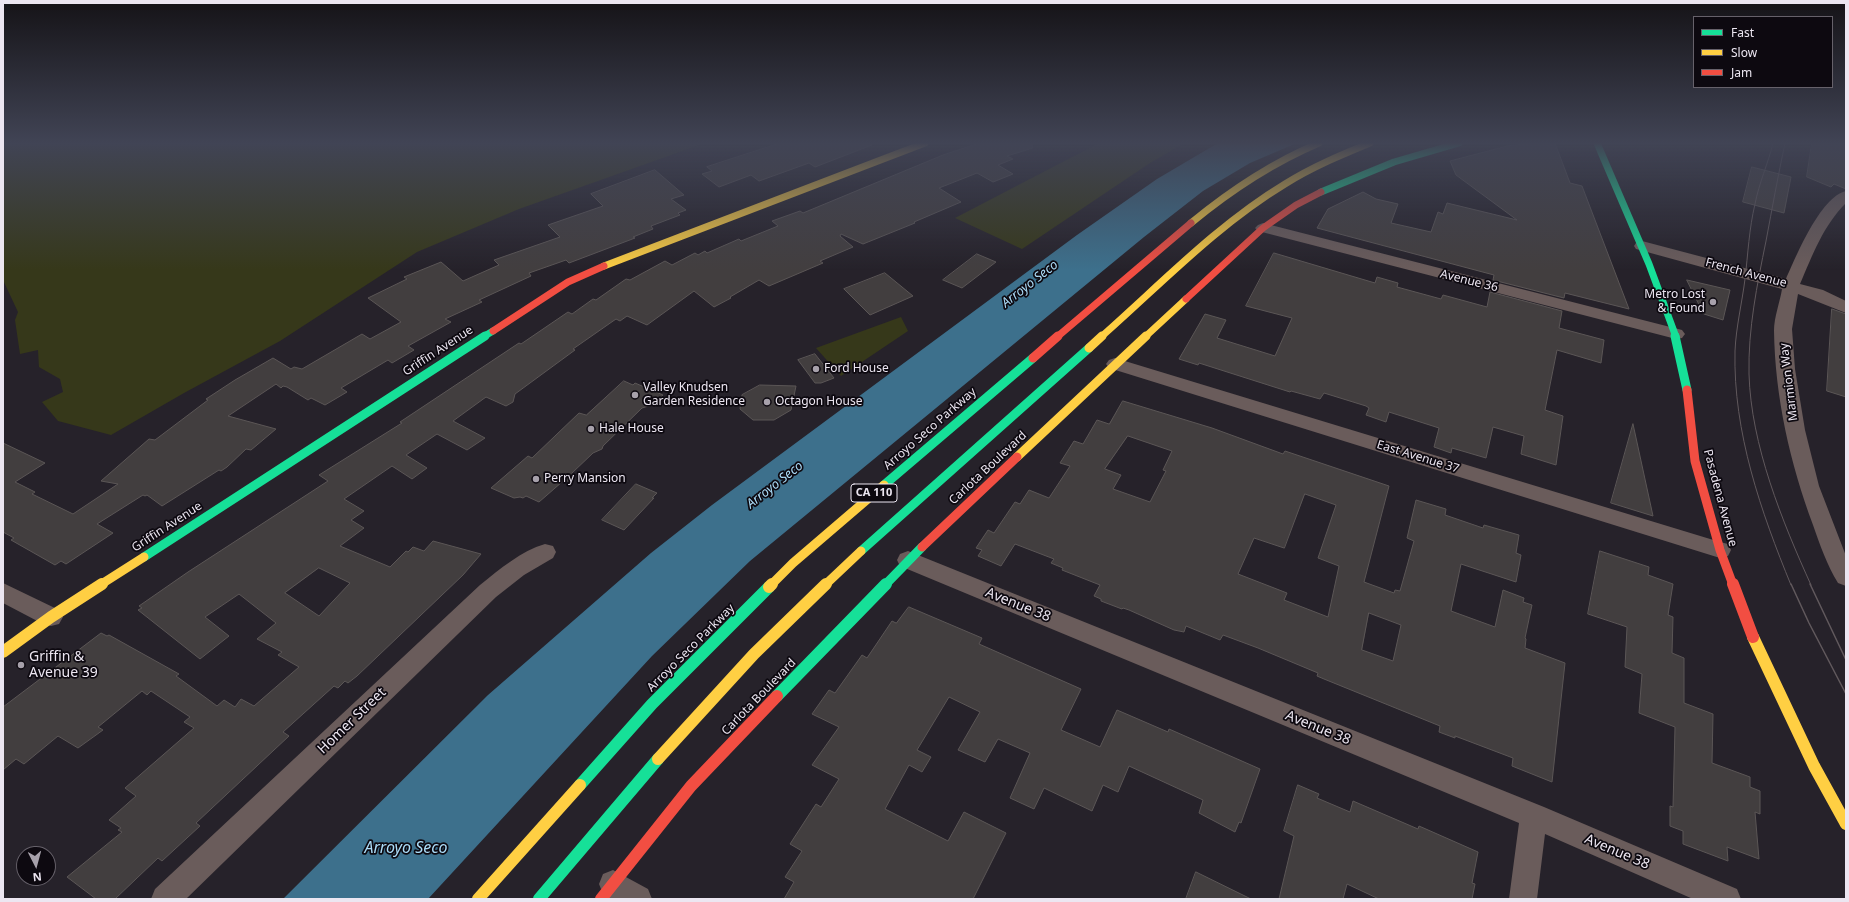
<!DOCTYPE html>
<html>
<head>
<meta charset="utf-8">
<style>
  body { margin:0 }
  #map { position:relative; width:1849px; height:902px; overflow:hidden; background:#26222a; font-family:"Noto Sans",sans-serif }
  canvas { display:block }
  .frame { position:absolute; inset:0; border:4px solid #ece6f1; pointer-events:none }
  .legend { position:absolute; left:1693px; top:16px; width:140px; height:72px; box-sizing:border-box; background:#0d0910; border:1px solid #66616a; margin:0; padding:5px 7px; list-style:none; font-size:12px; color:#ece6f1 }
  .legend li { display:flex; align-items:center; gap:8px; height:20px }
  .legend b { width:20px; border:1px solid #66616a }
  .north { position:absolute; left:16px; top:846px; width:40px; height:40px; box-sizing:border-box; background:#0d0910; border:1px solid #66616a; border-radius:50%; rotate:174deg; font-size:11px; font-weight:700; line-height:16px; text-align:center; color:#ece6f1 }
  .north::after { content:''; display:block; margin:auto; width:14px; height:18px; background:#a7a1ab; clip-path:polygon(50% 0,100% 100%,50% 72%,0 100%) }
</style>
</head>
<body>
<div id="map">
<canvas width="1849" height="902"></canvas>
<div class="frame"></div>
<ul class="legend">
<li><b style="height:5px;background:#16e098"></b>Fast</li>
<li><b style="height:5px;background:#ffcf43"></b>Slow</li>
<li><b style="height:5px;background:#f24e42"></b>Jam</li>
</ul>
<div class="north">N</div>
</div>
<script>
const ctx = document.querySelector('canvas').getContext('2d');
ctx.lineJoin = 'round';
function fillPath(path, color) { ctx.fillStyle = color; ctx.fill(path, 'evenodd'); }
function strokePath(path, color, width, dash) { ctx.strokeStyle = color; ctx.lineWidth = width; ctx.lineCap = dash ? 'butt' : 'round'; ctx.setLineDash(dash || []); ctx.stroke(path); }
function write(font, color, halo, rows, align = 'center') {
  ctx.font = font + ' "Noto Sans",sans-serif'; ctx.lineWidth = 3.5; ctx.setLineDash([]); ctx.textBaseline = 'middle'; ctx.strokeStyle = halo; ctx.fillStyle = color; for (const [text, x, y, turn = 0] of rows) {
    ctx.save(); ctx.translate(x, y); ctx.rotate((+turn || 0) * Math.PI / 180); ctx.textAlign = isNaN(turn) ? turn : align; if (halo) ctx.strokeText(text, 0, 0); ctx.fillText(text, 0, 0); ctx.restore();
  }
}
fillPath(new Path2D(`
  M3,143H705L519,209L417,252L280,341L184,393L111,435L58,421L42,402L63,392L60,379L39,367L38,350L20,354L15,320L18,312L3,280Z
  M1099,143H1185L1150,163L1022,249L955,218Z
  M901,317L908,331L841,376L816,348Z`), '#36381a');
fillPath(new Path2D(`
  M1218,143H1297L1250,163L1203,191L1144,237L750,561L652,656L428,899H283L488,695L651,553L712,505L1077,235L1157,179Z`), '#3d708c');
const building = new Path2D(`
  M780,143H872V145L815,167L809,163L759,181L751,175L719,187L702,174L712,171L707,167Z
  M979,143H1032L1033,148L1007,156L1013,159L998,165L1013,174L993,182L977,173L939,188L961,202L914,222L915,223L863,244L841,234L840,236L853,247L820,261L823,263L769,286L759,280L730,297L731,298L714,307L694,291L647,325L627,316L620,321L616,319L573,349L575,350L515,394L513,402L506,406L486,397L453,421L485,438L467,450L437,434L406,455L427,468L412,479L392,466L344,499L364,511L351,520L364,528L340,546L390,567L406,551L408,552L413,547L424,551L433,541L481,554L463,575L357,676L348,683L345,681L338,688L334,686L283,732L289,736L196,823L200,826L162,861L158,858L115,899H96L67,877L122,832L118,830L121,828L109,820L136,796L125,788L194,728L184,722L190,717L151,691L147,695L142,691L98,727L103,730L78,748L58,736L24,764L16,759L3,770V707L101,633L107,636L109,635L179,674L176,676L217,706L224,700L235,707L241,699L254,706L299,667L278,655L282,652L257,639L276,623L239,594L205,617L229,636L200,659L138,610L142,608L139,606L188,572L328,481L319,475L402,423L400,422L519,343L521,344L568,312L572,314L593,299L596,300L626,279L630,280L665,261L672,265L695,253L698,255L705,251L707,253L739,239L741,241L778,226L772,221L800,211L803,213L943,155ZM319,568L350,583L319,616L285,593Z
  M1532,143H1555L1570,183L1582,186L1629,309L1565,293L1564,298L1493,280L1494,275L1317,228L1328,209L1363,192L1376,199L1398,204L1391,223L1431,232L1438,212L1443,214L1447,203L1517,220L1456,175L1450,161L1507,146Z
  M1812,143H1846V189L1834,184L1831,187L1807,177Z
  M1752,167L1791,177L1784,213L1743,202Z
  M655,170L684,195L671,199L686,210L678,213L680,215L651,226L653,229L633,237L635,238L569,263L566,260L529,273L531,276L479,300L482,302L445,319L451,322L408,346L414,350L392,363L388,360L341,388L347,392L325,405L311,398L308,400L287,387L283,386L281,388L276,384L228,416L276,429L251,450L246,449L227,467L221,471L219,470L162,506L147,495L145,496L143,495L97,524L113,533L66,564L61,561L55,565L11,540L14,538L3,532V443L45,463L15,482L35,492L32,494L73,514L118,484L101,481L149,439L155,440L208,400L206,399L235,380L273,358L291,369L294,367L302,369L362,334L370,339L401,322L368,298L407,279L404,277L441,262L463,281L499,265L494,260L560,237L548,225L603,206L591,194Z
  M1274,253L1375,283L1377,277L1398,283L1397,287L1441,299L1443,295L1487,307L1490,292L1562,311L1559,328L1604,340L1601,363L1557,350L1545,410L1563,416L1556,465L1521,454L1524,436L1493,427L1486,458L1452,448L1451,453L1434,447L1439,428L1389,412L1386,422L1366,415L1369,408L1366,406L1324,393L1320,399L1291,391L1290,392L1199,363L1198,365L1179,359L1205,314L1226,320L1217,338L1275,356L1292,318L1246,306Z
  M977,254L996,262L962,288L943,280Z
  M885,273L913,296L870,315L844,289Z
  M1687,280L1730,290L1723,320L1704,314Z
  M1832,309L1846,314V397L1827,391Z
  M815,354L834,378L821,383H815L798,360Z
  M624,381L633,385L635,383L663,395L652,405L642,408L603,446L602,449L593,453L572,473L573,480L562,482L539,502L526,496L523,498L520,497L514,498L491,488L528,456L532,458L579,413L586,415Z
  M760,385L796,386L791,410L774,420H753L740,409L742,395Z
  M1123,401L1212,428L1283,454L1285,451L1389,486L1364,582L1394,593L1395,590L1400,591L1414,541L1407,538L1416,500L1446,509L1445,515L1483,528L1484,525L1519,535L1516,553L1521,555L1516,582L1461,564L1451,611L1495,627L1503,590L1524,598L1523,602L1532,605L1525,638L1526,639L1525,648L1565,663L1552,782L1512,766L1513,758L1455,736V738L1439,732L1440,726L1324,679L1317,676L1318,673L1258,648L1223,635L1220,640L1186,626L1184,632L1174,630L1129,610L1123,608L1122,609L1101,601V599L1094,596L1100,585L1062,570L1063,568L1051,563L1054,559L1015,544L1001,566L978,556L982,550L976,548L988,530L994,533L1015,502L1020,504L1029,490L1049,498L1070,466L1060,463L1074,441L1083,444L1097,420L1109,424ZM1128,436L1172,451L1163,470L1166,471L1150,502L1113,489L1121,475L1105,469ZM1305,494L1336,505L1318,558L1339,566L1328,617L1284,600L1287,593L1238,574L1254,538L1284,548ZM1369,613L1401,625L1393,661L1362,650Z
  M1633,424L1653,516L1611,503Z
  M636,484L657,493L652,498H654L624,530L602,520Z
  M1600,551L1649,567L1648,575L1673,584L1668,615L1673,617L1672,653L1684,658V703L1713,714L1712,763L1750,777V787L1760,791V814L1755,812L1759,859L1727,847L1728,861L1683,844V831L1670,826V806L1673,807L1675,727L1639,713L1642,674L1625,667L1627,627L1588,614Z
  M909,607L982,638L979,644L1081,689L1061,730L1100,747L1117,710L1168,732L1169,729L1260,769L1241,823L1239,822L1235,832L1199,813L1203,800L1129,766L1118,792L1103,785L1092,811L1044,788L1034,809L1010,798L1030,753L998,739L985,762L958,750L980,712L949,697L917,750L931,757L922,772L909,765L885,809L948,841L964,812L1006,833L973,899H784L794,882L785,877L802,851L790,844L816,804L821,807L839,779L812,765L839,727L812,714L829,690L835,693L862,655L867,658L892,621L896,623Z
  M1298,785L1319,794L1317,798L1350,812L1353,801L1418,829L1419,826L1478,852L1472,883L1475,884L1472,899H1379L1347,884L1343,899H1279L1294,836L1284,831Z
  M1196,872L1251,899H1186Z`);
fillPath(building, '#423e3f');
strokePath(building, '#5b5656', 1);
fillPath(new Path2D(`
  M1846,191V203C1823,226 1813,254 1800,284L1823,290L1846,301V313L1798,294L1792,329L1795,369L1805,430L1819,486L1846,556V586L1838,583C1827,565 1820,545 1813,525C1790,463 1775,397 1774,331C1774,317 1780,302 1782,289L1636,249L1634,246L1636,243L1642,241L1786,279C1796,257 1820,197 1846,191Z
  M1263,223L1682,330L1685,334L1682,338L1676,339L1258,231L1255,228L1258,225Z
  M1115,358L1720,542L1728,544L1731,550L1728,556L1720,558L1109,368L1106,364L1109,360Z
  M545,544L553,546L556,552L553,558L524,575L496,597L186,899H151L155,889L480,585C500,569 521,551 545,544Z
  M908,551L1544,807L1737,889L1741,899H1693L1545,834L1537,899H1509L1519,823L900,566L897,560L900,554Z
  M3,583L59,610L63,617L59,624L51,626L43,624L3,603Z
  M613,870L648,889L652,899H611L603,894L599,884L603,874Z`), '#6a5c5b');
strokePath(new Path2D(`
  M1597,143L1649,264L1676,337
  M1321,192L1394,162L1459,143
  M483,337L493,331`), '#16e098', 7);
strokePath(new Path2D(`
  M1675,336L1687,390
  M884,485L1033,358
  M861,551L1089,348
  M144,557L485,336
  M885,585L922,547`), '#16e098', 9);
strokePath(new Path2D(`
  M777,696L886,584
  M580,785L652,704L769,587
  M539,899L658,759`), '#16e098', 12);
strokePath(new Path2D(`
  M1191,223C1231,190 1272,163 1319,143
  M604,266L925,143
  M1101,337C1160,285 1217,225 1285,184C1312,167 1341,155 1370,143
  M1145,337L1186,299`), '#ffcf43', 7);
strokePath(new Path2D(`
  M1089,348L1102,336
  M1017,457L1146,336
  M100,585L144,557
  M771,585L793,563L884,485
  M825,585L861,551`), '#ffcf43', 9);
strokePath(new Path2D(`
  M769,587L772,584
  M1753,637L1814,766L1846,824
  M3,652L51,617L102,584
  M658,759L754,654L826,584
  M478,899L580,785`), '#ffcf43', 12);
strokePath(new Path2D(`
  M1186,299L1263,228L1296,205L1321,192
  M493,331L568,282L604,266
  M1057,337L1191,223`), '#f24e42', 7);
strokePath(new Path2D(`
  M1033,358L1058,336
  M1687,390L1695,461L1720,550L1733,585
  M922,547L1017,457`), '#f24e42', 9);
strokePath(new Path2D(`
  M1733,584L1753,637
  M601,899L691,786L777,696`), '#f24e42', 12);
strokePath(new Path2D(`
  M1773,143C1768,164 1759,183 1755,204C1749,229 1748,254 1745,279C1742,303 1736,327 1735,351C1733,432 1761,512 1791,585
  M1785,143C1778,176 1772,209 1766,241C1757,285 1748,329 1749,374C1751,445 1782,521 1811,585`), '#61595d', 1);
strokePath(new Path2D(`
  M1791,584L1809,623L1846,694
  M1810,584L1846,660`), '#61595d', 1.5);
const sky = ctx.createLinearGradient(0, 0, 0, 270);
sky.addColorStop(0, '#151317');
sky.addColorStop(0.53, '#414455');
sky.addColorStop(1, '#41445500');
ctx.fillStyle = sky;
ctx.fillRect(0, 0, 1849, 270);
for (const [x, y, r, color] of [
  [1713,302,4,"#a7a1ab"],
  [816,369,4,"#a7a1ab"],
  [635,395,4,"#a7a1ab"],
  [767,402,4,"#a7a1ab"],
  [591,429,4,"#a7a1ab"],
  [536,479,4,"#a7a1ab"],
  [21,665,4,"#a7a1ab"]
]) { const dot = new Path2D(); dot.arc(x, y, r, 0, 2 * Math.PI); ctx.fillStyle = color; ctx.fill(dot); strokePath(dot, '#0d0910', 1.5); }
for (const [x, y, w] of [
  [874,493,46]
]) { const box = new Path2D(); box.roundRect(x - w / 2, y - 9, w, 18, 3); ctx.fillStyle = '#0d0910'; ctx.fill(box); strokePath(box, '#ece6f1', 1); }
write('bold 11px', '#ece6f1', null, [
  ["CA 110",874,493]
]);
write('12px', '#ece6f1', '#0d0910', [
  ["French Avenue",1746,273,15],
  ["Avenue 36",1469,281,14],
  ["Griffin Avenue",438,351,-33],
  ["Marmion Way",1789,382,-97],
  ["Arroyo Seco Parkway",930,429,-41],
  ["East Avenue 37",1418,457,17],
  ["Carlota Boulevard",988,468,-43],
  ["Pasadena Avenue",1720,498,75],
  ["Griffin Avenue",167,527,-33],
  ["Arroyo Seco Parkway",691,648,-45],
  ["Carlota Boulevard",759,697,-46]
]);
write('12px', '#ece6f1', '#0d0910', [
  ["Metro Lost",1705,295,"right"],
  ["& Found",1705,309,"right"],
  ["Ford House",824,369],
  ["Valley Knudsen",643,388],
  ["Garden Residence",643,402],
  ["Octagon House",775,402],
  ["Hale House",599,429],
  ["Perry Mansion",544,479]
], 'left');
write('italic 13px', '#acddf9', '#0d0910', [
  ["Arroyo Seco",1030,284,-38],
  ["Arroyo Seco",775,485,-38]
]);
write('14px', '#ece6f1', '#0d0910', [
  ["Avenue 38",1018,605,22],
  ["Homer Street",352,721,-44],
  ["Avenue 38",1318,728,22],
  ["Avenue 38",1617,852,23]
]);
write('14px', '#ece6f1', '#0d0910', [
  ["Griffin &",29,657],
  ["Avenue 39",29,673]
], 'left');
write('italic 16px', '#acddf9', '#0d0910', [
  ["Arroyo Seco",406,848]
]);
</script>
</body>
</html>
